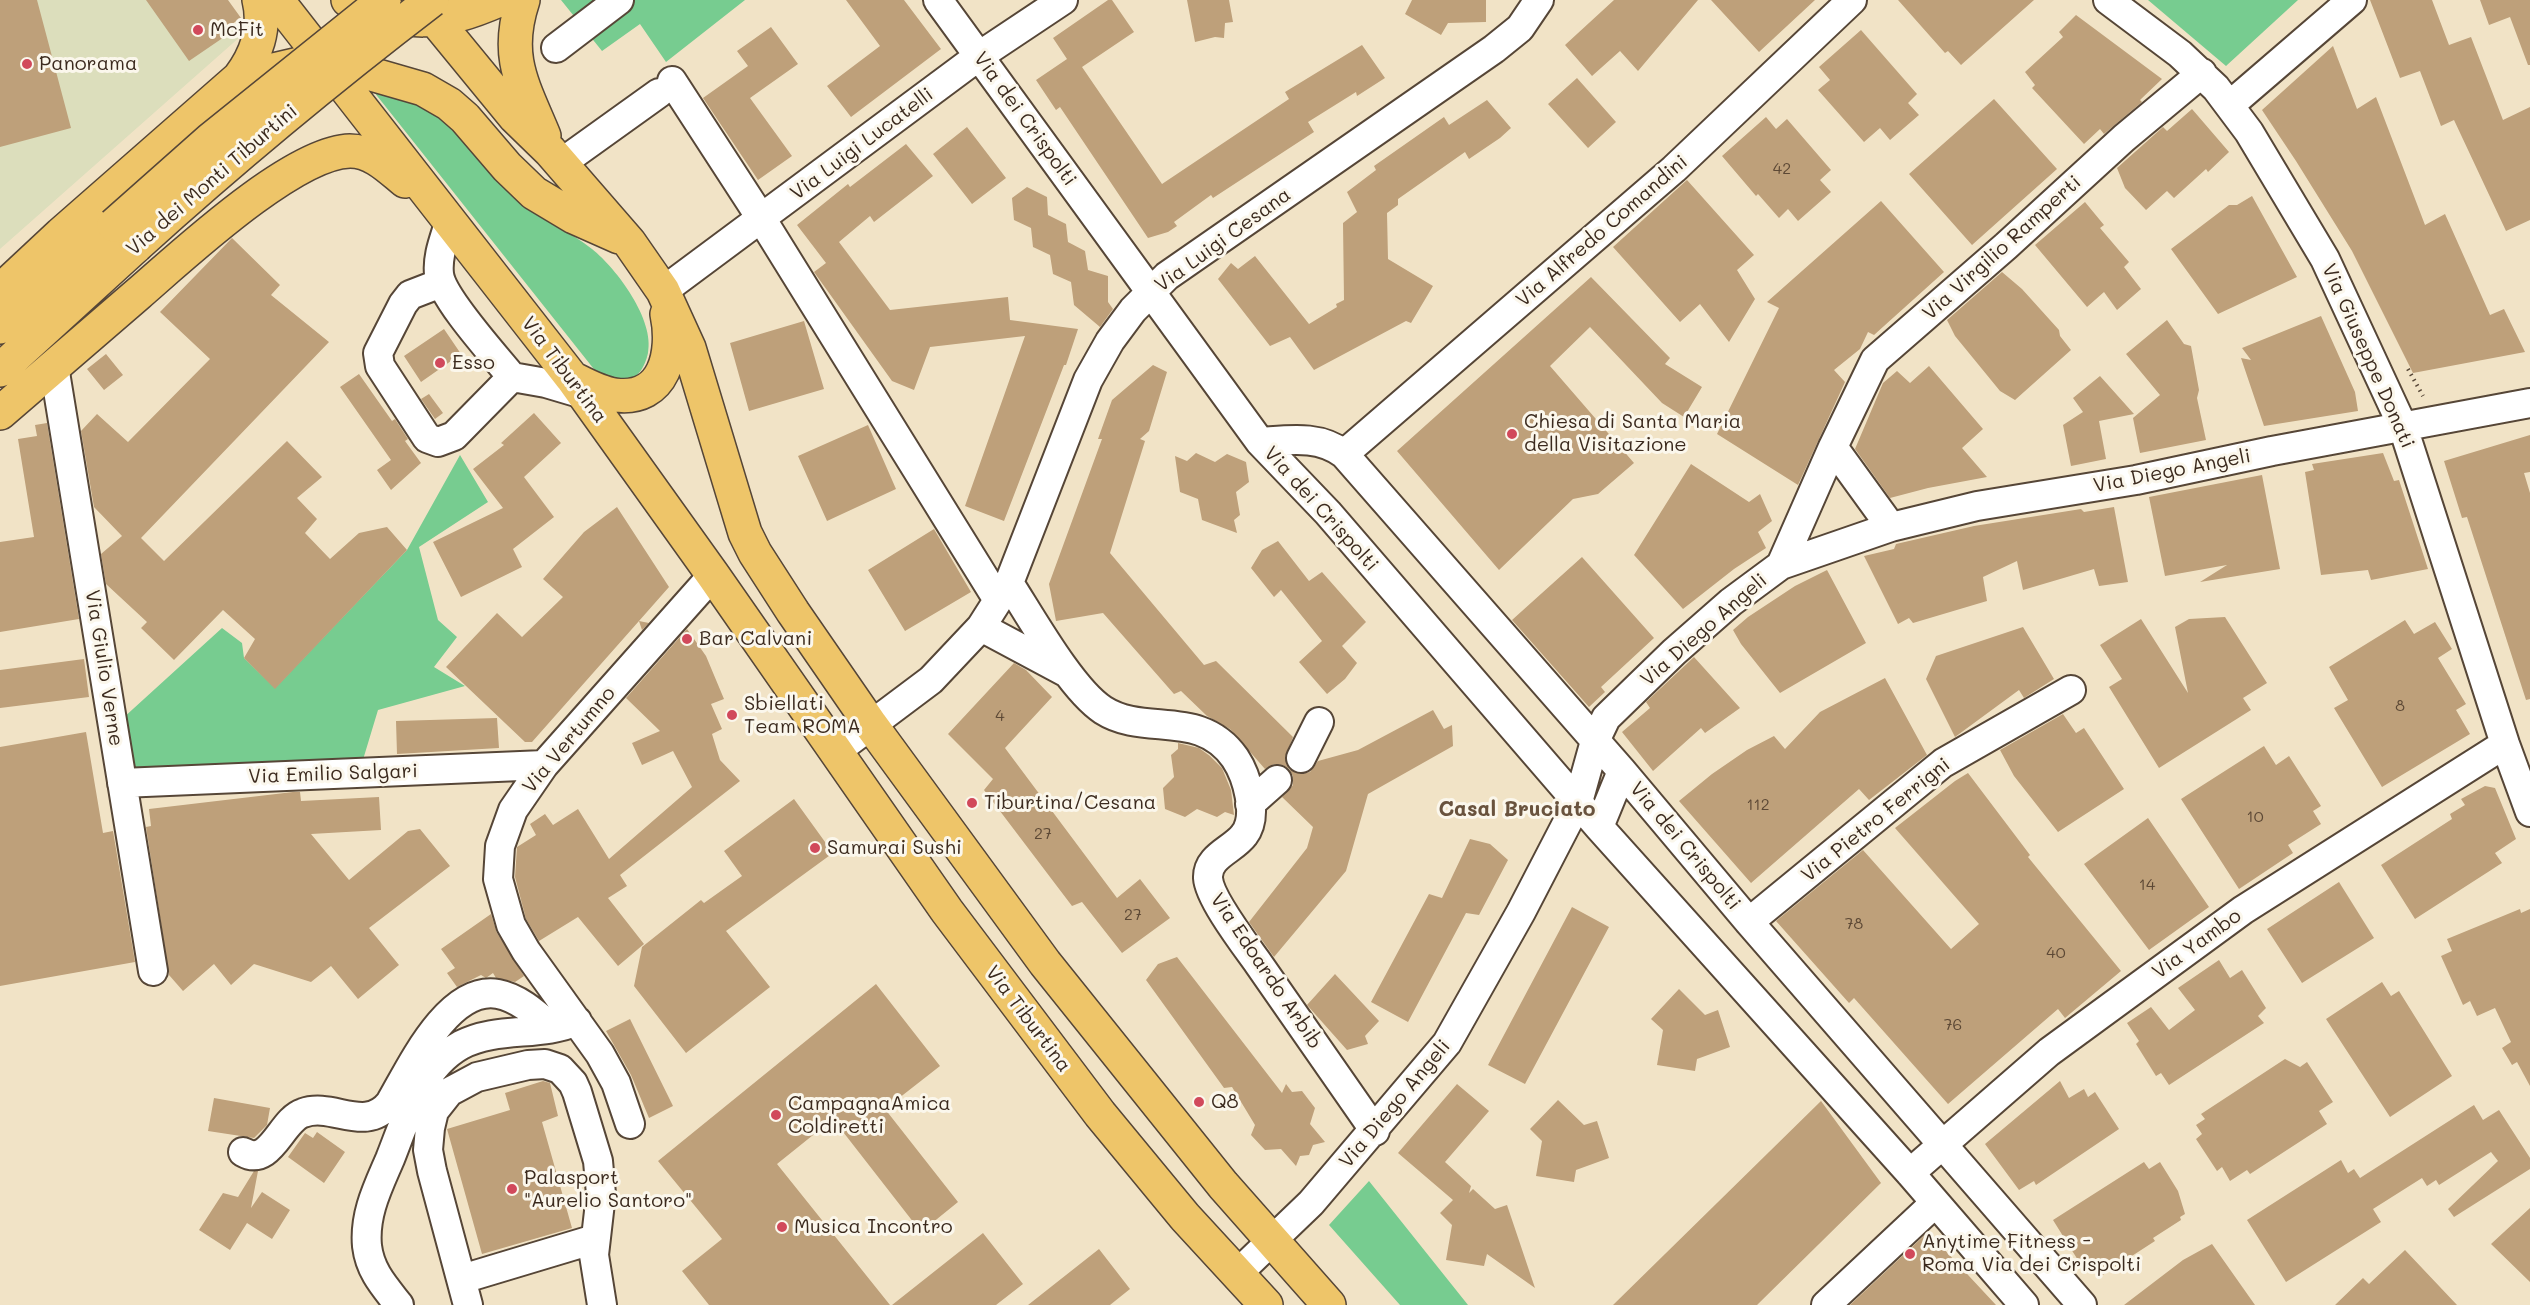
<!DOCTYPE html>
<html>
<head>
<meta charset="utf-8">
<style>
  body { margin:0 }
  canvas { display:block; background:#f1e3c6 }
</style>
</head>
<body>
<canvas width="2530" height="1305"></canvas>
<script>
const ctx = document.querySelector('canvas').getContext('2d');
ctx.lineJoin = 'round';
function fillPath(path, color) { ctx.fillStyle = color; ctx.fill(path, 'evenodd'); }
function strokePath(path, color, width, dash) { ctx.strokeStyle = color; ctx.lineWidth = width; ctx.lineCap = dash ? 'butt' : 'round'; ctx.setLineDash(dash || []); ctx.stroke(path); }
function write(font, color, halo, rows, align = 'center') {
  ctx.font = font + ' Mali,sans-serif'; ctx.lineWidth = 6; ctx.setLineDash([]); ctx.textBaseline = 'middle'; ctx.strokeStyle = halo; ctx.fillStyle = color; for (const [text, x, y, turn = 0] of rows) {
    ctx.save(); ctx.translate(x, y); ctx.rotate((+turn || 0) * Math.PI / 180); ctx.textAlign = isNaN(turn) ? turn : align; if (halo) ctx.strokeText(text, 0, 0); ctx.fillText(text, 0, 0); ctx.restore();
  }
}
fillPath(new Path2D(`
  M0,0H219L241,36L0,249Z`), '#dcdebc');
fillPath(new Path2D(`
  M561,0H745L666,62L640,24L602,51Z
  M2148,0H2298L2226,66Z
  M374,92C397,97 419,102 438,115C462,132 481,154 500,176C507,185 515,196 524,203C545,220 570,232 592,249C617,269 655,320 648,353C645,367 638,379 623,382L597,373Z
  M460,455L488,502L419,547L438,620L457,637L434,667L465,686L378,710L362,763L136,772L122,719L222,628L242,643L244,658L275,688L407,550Z
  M1369,1181L1468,1305H1400L1329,1225Z`), '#77cc90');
fillPath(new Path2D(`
  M0,0H37L71,128L0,147Z
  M146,0H228L241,18L226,28L230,33L189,61Z
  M846,0H904L941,49L851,117L827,86L880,46Z
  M1108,0H1112L1134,32L1082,67L1162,184L1289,99L1285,92L1362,45L1385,78L1357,96L1356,92L1308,122L1314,132L1213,198L1211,195L1174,222L1177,226L1168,232L1148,238L1060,107L1056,110L1036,80L1067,59L1053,38Z
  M1187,0H1229L1233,22L1225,23L1224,38L1215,37L1195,42Z
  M1412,0H1486V22L1448,23L1441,35L1405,14Z
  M1614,0H1698L1638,71L1620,51L1592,76L1565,45Z
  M1711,0H1815L1759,52Z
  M1898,0H2034L1961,65L1948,51L1945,53Z
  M2370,0H2432L2449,45L2471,37L2503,120L2530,107V220L2506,231L2454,120L2441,126L2420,71L2400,78Z
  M2480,0H2530V65H2528L2510,17L2489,25Z
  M2076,15L2162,79L2140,100L2142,102L2104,134L2100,129L2084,144L2032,88L2035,85L2025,72L2063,37L2059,32Z
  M771,27L798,64L750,98L792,156L758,180L703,98L748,66L737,51Z
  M1861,30L1917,94L1908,103L1919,115L1890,140L1880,128L1864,142L1818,90L1830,80L1819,67Z
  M2333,46L2357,109L2376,97L2425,225L2445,214L2490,315L2504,309L2525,352L2413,373L2352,251L2296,161L2262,110Z
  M1577,78L1616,122L1588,148L1548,104Z
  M1994,99L2057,169L1972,245L1909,174Z
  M1487,100L1511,128L1500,138L1469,159L1465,152L1398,199V205L1387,213L1388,259L1433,286L1411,323L1406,321L1314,370L1290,337L1270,346L1218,279L1231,263L1238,269L1255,256L1309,324L1337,307L1336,304L1344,300L1343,223L1357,212L1347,192L1376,170L1374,166L1444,117L1449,125Z
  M2192,109L2229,152L2208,172L2206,169L2174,198L2167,191L2146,210L2125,188L2117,168L2163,127L2167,131Z
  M1766,117L1776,129L1787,119L1831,170L1820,180L1831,192L1798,221L1788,209L1779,218L1758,194L1756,196L1722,156Z
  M967,127L1006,178L972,204L933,154Z
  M906,144L933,176L874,222L870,216L839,242L890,310L1008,297L1010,320L1078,329L1066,365H1064L1004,521L965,506L1025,336L930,347L914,390L892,381L814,272L826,263L797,225L848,184L850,187Z
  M1687,180L1754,255L1737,270L1755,299L1729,342L1700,304L1680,322L1613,247Z
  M1027,187L1047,197L1048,215L1066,224L1068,242L1085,251L1088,270L1108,276V302L1113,309L1100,327L1074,305L1071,282L1053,274L1050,255L1033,247L1031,228L1014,220L1012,198Z
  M2252,196L2297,277L2218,314L2171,249L2229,205H2237Z
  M1881,201L1944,272L1874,335L1868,332L1860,349L1834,370L1845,382L1798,485L1717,434L1779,308L1767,302Z
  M2085,202L2104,225L2100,228L2129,262L2124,267L2141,289L2117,310L2104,292L2087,307L2035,245Z
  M232,238L280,285L271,295L329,342L141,538L164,561L287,441L322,477L297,498L317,519L305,533L330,559L359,533L387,527L407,550L275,689L244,658L255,639L223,610L174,660L141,628L147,622L106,584L101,554L122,536L94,507L81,431L97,414L128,442L210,359L160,312Z
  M2002,272L2022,289L2059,330L2060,336L2071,350L2015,400L2000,391L1955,336L1947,320Z
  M1591,277L1670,358L1665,364L1702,387L1684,417L1662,403L1590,327L1550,366L1634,463L1598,494L1573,499L1499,570L1397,451Z
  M2321,316L2355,392L2358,411L2264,426L2241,358L2251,360L2242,348Z
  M2167,320L2184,344L2191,346L2199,390L2197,398L2206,440L2140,453L2133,418L2160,395L2126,354Z
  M804,321L824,389L749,411L730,343Z
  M444,329L461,354L421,382L404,356Z
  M106,354L123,375L104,390L87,369Z
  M1153,365L1167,372L1149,431L1140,439L1145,441L1110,553L1204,665L1216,661L1293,737L1285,758L1289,769L1283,765L1274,764L1265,769L1230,729L1207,716L1181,691L1174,694L1103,613L1056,621L1049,584L1102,439H1098L1112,400Z
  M1929,366L1983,429L1962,448L1987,477L1928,488L1890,498L1855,449L1883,383L1897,371L1910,383Z
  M359,374L392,421L395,419L408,439L405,441L421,463L391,490L377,470L391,460L340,387Z
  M2100,376L2134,414L2099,421L2106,459L2071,466L2063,425L2083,412L2073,398Z
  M429,394L443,413L435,419L421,399Z
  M534,413L561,443L524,477L554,517L513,549L522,567L461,597L433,542L503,508L473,469L504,445L501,443Z
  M47,423L79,619L0,632V542L34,537L18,439L37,436L35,425Z
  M868,425L896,489L827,521L798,456Z
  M2530,435V472L2524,473L2530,493V699L2526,700L2467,517L2462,518L2444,461Z
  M1196,453L1215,462L1227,454L1246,462L1249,482L1236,492L1240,515L1234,520L1237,533L1202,520L1198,499L1180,492L1175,456L1187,461Z
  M2383,453L2394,481L2399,480L2428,569L2371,580L2368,570L2321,575L2305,472L2314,470L2312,464Z
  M1691,464L1749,502L1760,494L1772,521L1758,532L1766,548L1734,569L1683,609L1634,555Z
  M2262,475L2280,569L2200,582L2227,565L2165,576L2149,497Z
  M617,507L669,587L639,621L649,623L642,630L639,621L532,742H525L446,667L497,613L522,637L563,597L543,579L584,532Z
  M2114,507L2128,582L2099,586L2094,569L2023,590L2017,561L1983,577L1987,601L1913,623L1909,618L1898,624L1864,556L1894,549L1896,544L1974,526L2081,509L2084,512Z
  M934,529L971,592L905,631L868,570Z
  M1278,541L1309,581L1322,572L1366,622L1342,646L1357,663L1345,679L1327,694L1299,662L1322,641L1281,590L1274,597L1251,568L1262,550Z
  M1582,557L1654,638L1601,687L1605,692L1589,707L1512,620Z
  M1827,570L1866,643L1780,693L1741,644L1733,630L1748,617L1795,586Z
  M2225,617L2267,683L2243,698L2251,710L2159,768L2109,687L2122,679L2100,645L2141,619L2188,693L2175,627L2189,619Z
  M2405,620L2414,634L2435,622L2452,649L2438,658L2466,704L2456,710L2470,734L2382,787L2334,708L2348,700L2329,667Z
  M2023,627L2054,679L2024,698L2019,690L1955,737L1926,679L1936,656Z
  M687,629L706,656L724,699L711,704L722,729L712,734L720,760L740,781L620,875L627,886L608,898L644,944L618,966L578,917L539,941L526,919L515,877L517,847L536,835L530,824L545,814L553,825L578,809L609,859L692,787L673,751L642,765L632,743L660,731L626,698Z
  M1694,657L1740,708L1705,733L1701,728L1653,771L1622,732L1650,708L1646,702Z
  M84,659L89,697L0,708V670Z
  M1014,663L1026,670L1052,697L1005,748L1117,898L1140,879L1170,918L1122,953L1082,902L1072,906L984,790L993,779L948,734Z
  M1885,678L1927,755L1869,800L1859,789L1751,883L1679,801L1712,774L1747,750L1774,736L1785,749L1820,712Z
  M1433,710L1444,729L1452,725L1453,746L1368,794L1346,871L1274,957L1249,922L1307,848L1313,827L1282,797L1293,785V776L1289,769L1301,774L1310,772L1318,761L1358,750Z
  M2063,714L2076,733L2084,728L2124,789L2058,832L2014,776L2000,750Z
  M497,718L499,748L397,754L396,721Z
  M86,732L103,833L113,831L135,962L0,986V747Z
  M1178,743L1199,748L1210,756L1222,768L1231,790L1234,815L1225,812L1217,817L1197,809L1185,817L1165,809L1163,788L1174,777L1171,755L1178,749Z
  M2264,746L2276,765L2289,756L2321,806L2313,811L2321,824L2288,845L2293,853L2239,889L2181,799Z
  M1968,773L2030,855L2028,857L2121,971L2065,1018L2058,1009L1948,1104L1854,998L1849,1003L1776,921L1863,850L1951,949L1979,924L1895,828L1955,781Z
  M2485,786L2495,788L2516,839L2495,853L2502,863L2415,919L2381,865L2452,819L2450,814L2465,805L2461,799Z
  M293,792H300L301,801L379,797L381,830L311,834L349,880L408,831L420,829L450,866L369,928L399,965L358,999L331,966L311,982L254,964L231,985L214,964L183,991L169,975L146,827L151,826L149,809Z
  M794,799L833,853L726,931L770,987L686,1053L634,986L642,947L701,900L704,903L742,876L724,851Z
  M2148,818L2209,907L2149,950L2084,864Z
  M1470,839L1490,844L1508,860L1479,915L1466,913L1408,1022L1371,1002L1429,894L1442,898Z
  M2339,882L2374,938L2302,983L2267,929Z
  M1572,907L1609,927L1525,1084L1488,1065Z
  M2520,909L2521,913L2530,909V1086L2517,1062L2512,1065L2502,1048L2511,1042L2495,1008L2477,1016L2470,1001L2463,1005L2441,956L2452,951L2447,939Z
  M491,914L497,933L524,976L515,982L496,978L493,973L486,978L481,975L457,987L447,973L455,968L441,949Z
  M1177,957L1282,1093L1286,1084L1292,1092L1302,1091L1315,1108L1310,1124L1325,1142L1313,1145L1309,1155L1300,1156L1296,1166L1281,1149L1265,1150L1251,1135L1255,1125L1232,1087L1224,1088L1146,980L1158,964Z
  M2219,960L2230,978L2242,970L2266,1008L2258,1016L2264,1023L2169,1085L2161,1073L2156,1076L2136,1044L2139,1041L2127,1023L2151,1007L2169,1030L2195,1010L2178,988Z
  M1335,974L1379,1021L1365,1036L1368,1044L1347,1050L1307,1005Z
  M2382,982L2391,996L2399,991L2452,1076L2390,1117L2326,1019Z
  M876,984L940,1066L885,1109L958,1202L921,1232L833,1119L777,1164L890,1305H709L682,1271L722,1239L658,1161Z
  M1679,989L1705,1015L1718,1010L1730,1047L1697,1059L1695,1071L1657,1065L1663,1030L1651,1019Z
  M630,1019L673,1106L649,1118L631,1075L606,1031Z
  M2285,1059L2300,1067L2307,1062L2333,1102L2319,1111L2327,1124L2250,1174L2247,1170L2230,1181L2222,1167L2217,1171L2196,1139L2202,1134L2196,1125L2205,1119L2201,1114Z
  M543,1081L550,1083L558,1116L542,1122L572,1228L482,1254L447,1129L510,1110L505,1093Z
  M2060,1081L2069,1098L2084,1089L2088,1097L2095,1092L2119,1129L2036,1185L2034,1181L2019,1190L1985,1144Z
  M1457,1084L1489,1111L1445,1162L1471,1186L1469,1193L1473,1189L1495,1209L1507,1205L1535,1288L1487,1254L1484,1266L1446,1260L1452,1225L1440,1213L1453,1200L1398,1153Z
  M214,1098L270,1108L267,1125L254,1138L208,1131Z
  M1558,1100L1584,1125L1597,1121L1609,1158L1576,1170L1574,1182L1536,1176L1542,1141L1530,1129Z
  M1821,1101L1881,1183L1757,1305H1613Z
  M2474,1105L2483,1120L2499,1110L2530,1158V1169L2454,1217L2448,1209L2498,1161L2491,1152L2439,1185L2436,1180L2427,1186L2422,1178L2373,1209L2381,1222L2286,1282L2247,1220L2341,1160L2348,1173L2354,1169L2360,1178Z
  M317,1132L345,1152L324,1183L288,1157L305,1133L313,1138Z
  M2144,1162L2149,1169L2160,1162L2178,1191L2185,1214L2180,1217L2181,1220L2153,1238L2155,1241L2101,1276L2095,1267L2086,1273L2053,1220Z
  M254,1171H258L251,1208L262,1192L290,1210L272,1239L247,1223L230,1250L199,1230L223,1193L238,1197Z
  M2530,1208V1282L2491,1244Z
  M1928,1232L1996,1305H1850Z
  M983,1233L1023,1284L996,1305H892Z
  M2212,1244L2255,1305H2124L2183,1260Z
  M1099,1249L1130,1289L1110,1305H1028Z
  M2405,1250L2457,1305H2335L2363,1278L2369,1284Z`), '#bea07a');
const minor = new Path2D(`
  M938,0L1260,442L1328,513L1599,827L1910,1173L2024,1305
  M2108,0L2180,54L2216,88L2249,132L2325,259L2403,427L2505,744L2530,812
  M556,48L619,0
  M672,81L761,218L998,600
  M2230,105L2352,0
  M560,164L659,93
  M450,220C445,238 437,255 439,274C442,298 495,356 512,377L546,383L583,394
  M441,283L410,295L403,304L378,353L380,366L427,438L438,442L454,436L512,377
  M663,291L979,56L1063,0
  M54,366L153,971
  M1260,442C1290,440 1319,435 1344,454L1622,771L1749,922L2082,1305
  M1833,447L1891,527
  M1344,454L1674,169L1852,0
  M1781,565L1833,447L1875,360L2006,246L2124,138L2202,73
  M1009,583C1031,617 1071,689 1103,710C1145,737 1200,708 1235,758C1247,776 1259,816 1244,835C1233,850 1207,856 1208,878C1209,898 1246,946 1258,963C1297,1019 1336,1075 1375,1131
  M981,627L1067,673
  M835,752L931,680L981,627L1009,583L1088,380L1110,341L1133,310L1167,276L1494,49L1520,28L1539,0
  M1301,758L1319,722
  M122,783L544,765
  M1250,804L1277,780
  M1599,827L1622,771
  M1749,922L1943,763L2071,690
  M630,1124L616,1083L600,1054L526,951L511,925L498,879L500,846L513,810L544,765L713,575
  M243,1152C271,1168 281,1120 303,1113C333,1102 365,1134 390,1103C410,1069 448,985 498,994C519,998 536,1014 552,1028
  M1910,1173L2049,1052L2243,910L2505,744
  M1237,1274L1311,1203L1447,1043L1521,912L1578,802L1595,741L1606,718L1674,652L1731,602L1781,565L1891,527L1977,506L2136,480L2272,451L2530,403
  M462,1279L595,1239
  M399,1305C384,1286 370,1271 367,1246C364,1214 378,1187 390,1159C406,1119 420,1068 461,1045C497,1026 541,1037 577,1021
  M468,1305L432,1171L428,1150L430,1128L434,1111L449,1092L477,1077L528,1065L545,1064L560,1069L573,1083L577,1092L598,1161L601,1194L594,1255L602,1305
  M1826,1305L1935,1203`);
const major = new Path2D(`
  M277,0L572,378L713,575L947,911L1100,1114L1185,1217L1266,1305
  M348,0C407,27 439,26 499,0
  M419,0L515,117L550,151L629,242L663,291L689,348L745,533L755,553L793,612L871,725L1045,963L1223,1185L1329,1305
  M523,0C504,57 523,85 544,136
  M239,78L299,64L326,61L423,89L449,104L465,118L507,167L534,193L574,217L619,237
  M0,291L61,234L239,78C256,56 266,28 259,0
  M0,327L114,225
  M0,370L136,246
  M572,378C586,385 600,393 615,395C665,402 675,352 667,314
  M0,413C46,373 92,334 138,294C182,256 293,152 350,151C373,151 389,168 405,181`);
strokePath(minor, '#564637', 32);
strokePath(major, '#564637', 36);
strokePath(new Path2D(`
  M2408,369L2423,396`), '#564637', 4, [1.5, 4.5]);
strokePath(minor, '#fff', 28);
strokePath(major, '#eec569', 33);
const majorBridge = new Path2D(`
  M114,225L211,139L384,0
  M136,246C231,160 330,78 432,0`);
strokePath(majorBridge, '#564637', 36, []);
strokePath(majorBridge, '#eec569', 33);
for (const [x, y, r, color] of [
  [198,30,6,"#d1495b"],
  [27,64,6,"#d1495b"],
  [440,363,6,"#d1495b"],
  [1512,434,6,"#d1495b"],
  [687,639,6,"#d1495b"],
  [732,715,6,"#d1495b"],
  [972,803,6,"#d1495b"],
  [815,848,6,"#d1495b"],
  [1199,1102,6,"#d1495b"],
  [776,1115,6,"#d1495b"],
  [512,1189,6,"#d1495b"],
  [782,1227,6,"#d1495b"],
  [1910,1254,6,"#d1495b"]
]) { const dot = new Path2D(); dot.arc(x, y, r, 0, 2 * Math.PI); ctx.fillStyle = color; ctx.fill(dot); strokePath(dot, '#fbf7ec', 2); }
write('16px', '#5c4835', null, [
  ["42",1782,169],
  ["8",2400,706],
  ["4",1000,716],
  ["112",1758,805],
  ["10",2255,817],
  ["27",1043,834],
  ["14",2147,885],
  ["27",1133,915],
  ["78",1854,924],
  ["40",2056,953],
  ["76",1953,1025]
]);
write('20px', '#3b2a1e', '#fbf7ec', [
  ["McFit",210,30],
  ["Panorama",39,64],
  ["Esso",452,363],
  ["Chiesa di Santa Maria",1524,422],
  ["della Visitazione",1524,445],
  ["Bar Calvani",699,639],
  ["Sbiellati",744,704],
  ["Team ROMA",744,727],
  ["Tiburtina/Cesana",984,803],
  ["Samurai Sushi",827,848],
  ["Q8",1211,1102],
  ["CampagnaAmica",788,1104],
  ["Coldiretti",788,1127],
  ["Palasport",524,1178],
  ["\"Aurelio Santoro\"",524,1201],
  ["Musica Incontro",794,1227],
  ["Anytime Fitness -",1922,1242],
  ["Roma Via dei Crispolti",1922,1265]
], 'left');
write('20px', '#3b2a1e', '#fbf7ec', [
  ["Via dei Crispolti",1025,119,54],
  ["Via Luigi Lucatelli",862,144,-37],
  ["Via dei Monti Tiburtini",212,180,-41],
  ["Via Alfredo Comandini",1602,231,-41],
  ["Via Luigi Cesana",1223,240,-36],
  ["Via Virgilio Ramperti",2002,248,-42],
  ["Via Giuseppe Donati",2368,356,66],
  ["Via Tiburtina",564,370,53],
  ["Via Diego Angeli",2172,471,-11],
  ["Via dei Crispolti",1321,509,48],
  ["Via Diego Angeli",1704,630,-41],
  ["Via Giulio Verne",104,668,81],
  ["Via Vertumno",569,740,-50],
  ["Via Emilio Salgari",333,774,-2],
  ["Via Pietro Ferrigni",1876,820,-39],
  ["Via dei Crispolti",1685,846,50],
  ["Via Yambo",2197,944,-36],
  ["Via Edoardo Arbib",1266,971,56],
  ["Via Tiburtina",1028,1019,53],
  ["Via Diego Angeli",1395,1104,-50]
]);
write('bold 21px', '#69533e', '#fbf7ec', [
  ["Casal Bruciato",1517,810]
]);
</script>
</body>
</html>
